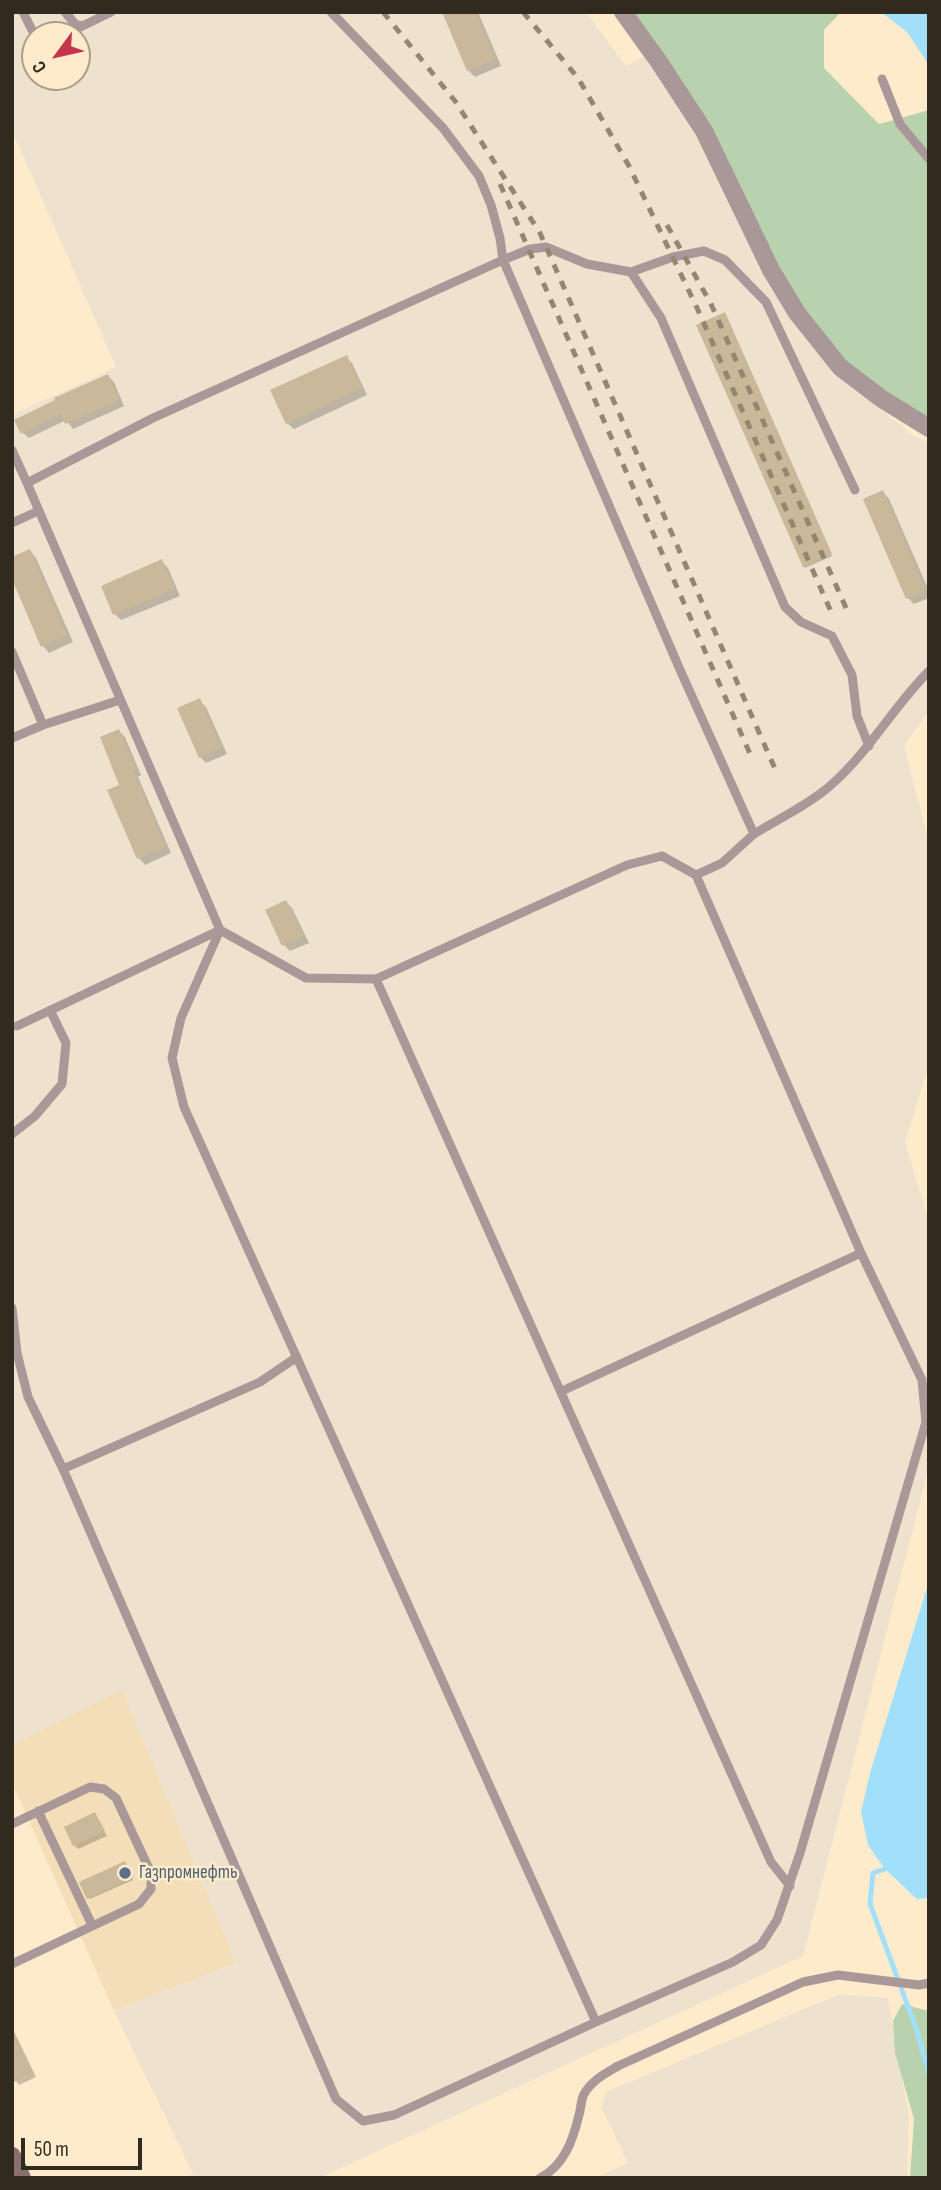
<!DOCTYPE html>
<html>
<head>
<meta charset="utf-8">
<style>
  body { margin:0 }
  #map { position:relative; width:941px; height:2190px; overflow:hidden; background:#fdebcc; font-family:"Sofia Sans Condensed",sans-serif }
  canvas { display:block }
  .frame { position:absolute; inset:0; border:14px solid #312a1e; pointer-events:none }
  .north { position:absolute; left:21px; top:21px; width:70px; height:70px; box-sizing:border-box; background:#fdebcc; border:2px solid #ab9e86; border-radius:50%; rotate:237deg; font-size:19px; font-weight:700; line-height:28px; text-align:center; color:#312a1e }
  .north::after { content:''; display:block; margin:auto; width:24px; height:32px; background:#c6354e; clip-path:polygon(50% 0,100% 100%,50% 72%,0 100%) }
  .scale { position:absolute; left:21px; top:2138px; width:121px; height:32px; box-sizing:border-box; border:4px solid #312a1e; border-top:0; padding-left:9px; font-size:21px; line-height:24px; white-space:nowrap; color:#312a1e; -webkit-text-stroke:5px #fdebcc; paint-order:stroke }
</style>
</head>
<body>
<div id="map">
<canvas width="941" height="2190"></canvas>
<div class="frame"></div>
<div class="north">С</div>
<div class="scale">50 m</div>
</div>
<script>
const ctx = document.querySelector('canvas').getContext('2d');
ctx.lineJoin = 'round';
function fillPath(path, color) { ctx.fillStyle = color; ctx.fill(path, 'evenodd'); }
function strokePath(path, color, width, dash) { ctx.strokeStyle = color; ctx.lineWidth = width; ctx.lineCap = dash ? 'butt' : 'round'; ctx.setLineDash(dash || []); ctx.stroke(path); }
function write(font, color, halo, rows, align = 'center') {
  ctx.font = font + ' "Sofia Sans Condensed",sans-serif'; ctx.lineWidth = 5; ctx.setLineDash([]); ctx.textBaseline = 'middle'; ctx.strokeStyle = halo; ctx.fillStyle = color; for (const [text, x, y, turn = 0] of rows) {
    ctx.save(); ctx.translate(x, y); ctx.rotate((+turn || 0) * Math.PI / 180); ctx.textAlign = isNaN(turn) ? turn : align; if (halo) ctx.strokeText(text, 0, 0); ctx.fillText(text, 0, 0); ctx.restore();
  }
}
fillPath(new Path2D(`
  M122,1689L236,1963L114,2011L12,1783V1745Z`), '#f4deb7');
fillPath(new Path2D(`
  M12,12H586L626,66L644,56L696,136L769,287L836,373L914,436L929,442V710L904,746L929,843V1065L905,1143L929,1221V1467L803,1956L319,2178H195L114,2011L236,1963L122,1690L12,1745V415L116,367L12,130ZM35,35H77V77H35Z
  M840,1994L888,1998L909,2118L907,2178H594L628,2163L601,2107L606,2092Z`), '#eee2ce');
fillPath(new Path2D(`
  M621,12H841L824,30V68L879,124L929,110V421L852,377L796,308L701,131Z
  M902,2004L929,2011V2178H910L914,2119L895,2053L893,2021Z`), '#b9d2ae');
fillPath(new Path2D(`
  M881,12H929V65L907,32Z
  M929,1581V1898L917,1899L885,1869L868,1845L861,1812L870,1773Z`), '#a1dffa');
fillPath(new Path2D(`
  M447,12H478L501,66L475,77L468,70Z
  M726,316L832,556L805,568L804,566Z
  M346,357L352,363L367,395L294,429L287,423Z
  M108,376L114,382L124,406L73,429L66,420L29,438L23,433Z
  M883,492L889,499L929,591V598L914,604L908,598Z
  M30,551L36,558L73,642L49,653L43,646L12,575Z
  M162,562L168,568L180,596L121,620L115,614Z
  M199,700L206,707L227,754L206,763L200,757Z
  M119,731L125,737L141,775L138,777L171,853L145,865L139,858L110,791L121,786Z
  M286,902L292,908L309,943L290,951L284,945L267,911Z
  M95,1814L107,1836L78,1849L74,1845Z
  M126,1865L133,1880L90,1899L89,1898Z
  M12,2027L36,2077L19,2085L12,2076Z`), '#0003');
strokePath(new Path2D(`
  M885,1869L873,1873L870,1904L916,2028L929,2074`), '#a1dffa', 5);
fillPath(new Path2D(`
  M442,12H476L496,59L467,71Z
  M725,312L832,554L803,567L696,325Z
  M347,355L362,388L286,424L270,390Z
  M108,374L120,400L65,424L61,414L21,434L14,420L55,400L54,398Z
  M883,490L926,591L906,599L863,499Z
  M30,549L67,636L41,647L12,579V557Z
  M162,559L175,589L113,615L101,586Z
  M200,698L222,747L199,758L177,708Z
  M119,729L136,769L133,770L166,847L137,859L107,790L119,785L100,737Z
  M286,900L304,936L282,946L265,910Z
  M95,1812L105,1831L73,1846L64,1827Z
  M125,1861L133,1878L87,1899L79,1882Z
  M12,2028L33,2073L12,2083Z`), '#c9b89a');
strokePath(new Path2D(`
  M23,12L35,36
  M65,12L75,24L82,26
  M64,35L111,12
  M882,79L900,124L929,159
  M631,272L661,318L785,607L801,622L832,636L852,675L857,716L869,746
  M12,450L27,483L153,418L503,260L500,238L491,205L479,176L443,128L331,12
  M27,483L220,930L306,978L376,979L627,865L662,856L696,875L722,863L754,834L681,672L503,260L530,249L546,247L587,264L631,272L673,257L704,251L725,260L766,302L855,490
  M12,523L38,511
  M12,652L43,725
  M12,738L43,725L120,700
  M754,834C778,819 810,804 831,785C869,752 893,707 929,671
  M376,979L771,1862L790,1886
  M17,1026L220,930
  M12,1134L35,1116L62,1084L66,1043L50,1010
  M12,1308L17,1353L28,1397L63,1469L336,2099L363,2121L394,2115L596,2022L184,1107L172,1058L181,1018L220,930
  M562,1391L861,1253
  M63,1469L260,1382L297,1357
  M38,1811L92,1925
  M12,1824L90,1787L104,1789L116,1798L151,1873V1889L139,1904L12,1964
  M596,2022L733,1962L761,1945L777,1920L800,1853L926,1422L922,1380L861,1253L696,875
  M540,2178C564,2166 573,2140 579,2115C581,2109 581,2099 584,2094C592,2080 606,2073 618,2066L803,1982L838,1975L919,1985L929,1983`), '#aa9899', 9);
strokePath(new Path2D(`
  M623,12L659,62L704,131L771,270L797,313L840,367L882,399L929,428`), '#aa9899', 18);
strokePath(new Path2D(`
  M12,2156L22,2178`), '#887071', 18);
strokePath(new Path2D(`
  M383,12L455,101L540,233L776,771
  M523,12L578,78L629,166L698,310L832,614
  M500,184L751,756
  M667,225L711,304L847,610`), '#948772', 5, [9, 9]);
for (const [x, y, r, color] of [
  [125,1873,7,"#5c6f8a"]
]) { const dot = new Path2D(); dot.arc(x, y, r, 0, 2 * Math.PI); ctx.fillStyle = color; ctx.fill(dot); strokePath(dot, '#fdebcc', 2.5); }
write('19px', '#4e5e75', '#fdebcc', [
  ["Газпромнефть",139,1873]
], 'left');
</script>
</body>
</html>
